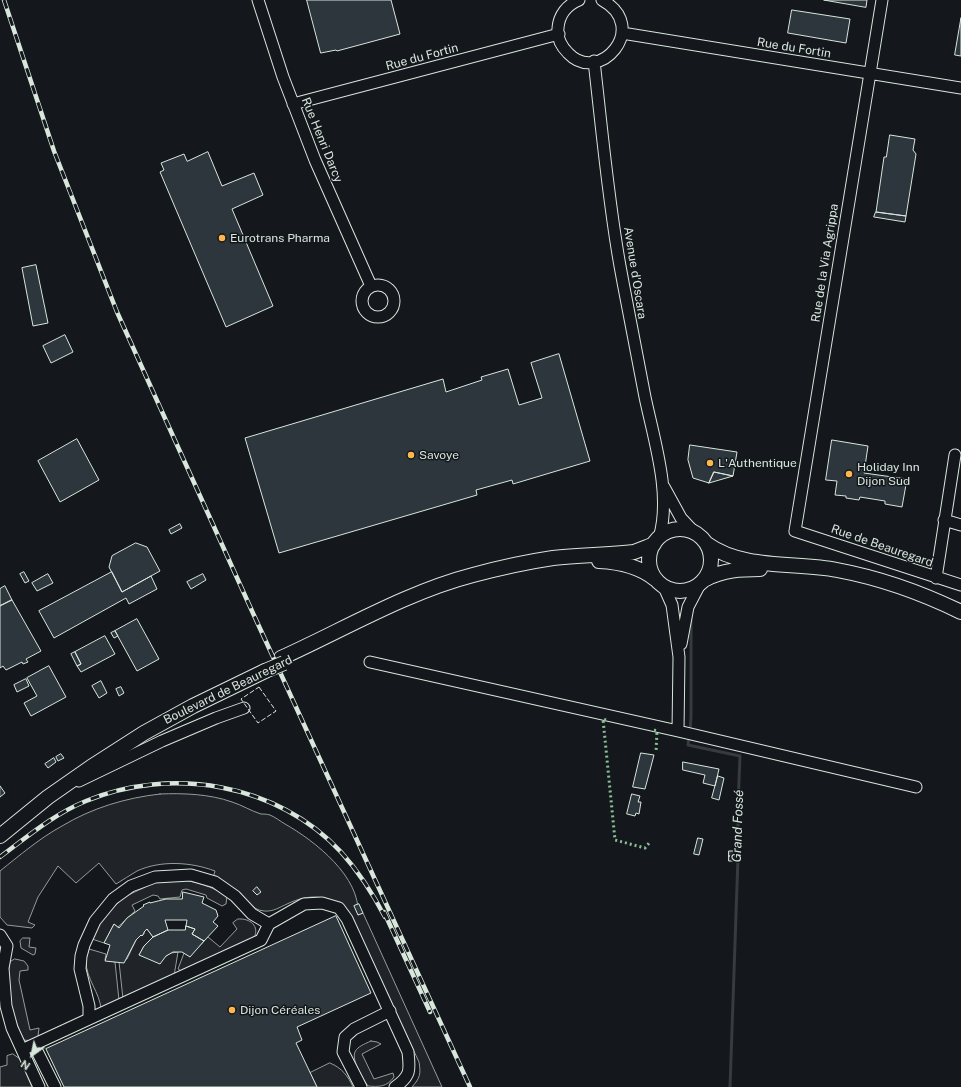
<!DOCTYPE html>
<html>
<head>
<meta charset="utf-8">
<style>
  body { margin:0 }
  #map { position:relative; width:961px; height:1087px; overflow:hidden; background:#14181c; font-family:"Public Sans",sans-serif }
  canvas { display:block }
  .north { position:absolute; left:12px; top:1035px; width:40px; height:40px; -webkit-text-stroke:3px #14181c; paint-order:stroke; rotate:213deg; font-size:11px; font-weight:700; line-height:16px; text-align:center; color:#d8e6dc }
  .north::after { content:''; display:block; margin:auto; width:14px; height:18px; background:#d8e6dc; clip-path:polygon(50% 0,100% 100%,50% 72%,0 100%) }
</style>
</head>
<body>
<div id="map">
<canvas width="961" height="1087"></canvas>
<div class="north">N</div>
</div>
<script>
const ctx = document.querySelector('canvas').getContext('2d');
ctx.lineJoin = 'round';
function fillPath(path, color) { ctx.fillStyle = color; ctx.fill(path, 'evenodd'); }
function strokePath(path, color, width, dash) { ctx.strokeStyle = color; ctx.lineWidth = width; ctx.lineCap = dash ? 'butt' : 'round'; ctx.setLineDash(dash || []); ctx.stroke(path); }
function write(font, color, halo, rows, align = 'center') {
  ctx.font = font + ' "Public Sans",sans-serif'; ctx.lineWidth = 3; ctx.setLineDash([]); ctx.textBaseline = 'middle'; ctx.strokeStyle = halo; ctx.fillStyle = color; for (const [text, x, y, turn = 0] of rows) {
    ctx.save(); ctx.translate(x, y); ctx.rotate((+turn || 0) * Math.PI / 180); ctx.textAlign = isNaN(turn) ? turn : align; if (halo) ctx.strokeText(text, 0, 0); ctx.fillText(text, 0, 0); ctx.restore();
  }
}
const green = new Path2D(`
  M160,794C183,793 210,794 232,802C242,805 251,811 261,814C263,814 267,814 270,815C275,817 280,821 285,824C315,841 361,877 358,915L363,913L442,1087H412C420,1078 421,1074 419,1062L348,910C328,895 310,893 287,904C280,907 273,912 264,911C251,910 244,897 235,890C228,884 221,881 213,878L215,871C191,862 161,860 137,871C130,875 123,880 116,884L99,863L76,883L58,866L38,897L28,922L35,925L32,928L7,925L0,917V871C20,855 40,838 62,826C92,808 125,798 160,794Z
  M178,879C197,882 211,886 227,896L226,904L222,906L207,898L206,895L186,889L182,890L180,897L160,899L158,896L153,895L132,905L135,911L118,927L114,924L104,943L92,939L97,927L109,912L124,897L156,882Z
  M238,919C250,918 260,926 254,938L183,972L178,969L184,953L190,956L208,937L220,947L237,929L233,923Z
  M147,929L153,937L144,946L139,955L166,956L171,953L178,952L174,976L123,999L119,962L127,959L136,940L141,935L142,936L144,934V932Z
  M23,938H30L29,947L36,948L35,954L33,955L21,948L20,941Z
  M89,949L106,954L105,960L115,962L119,1000L101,1009C100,993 86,979 86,961C86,958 88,953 89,949Z
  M15,959L24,961L28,966V970L20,971L19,980L30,1030L39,1028L38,1036L32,1041L24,1040C13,1020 4,984 10,962Z
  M371,1041L377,1042L381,1044L362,1054L374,1079L393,1073L394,1077C387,1087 379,1087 368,1086C364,1081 361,1075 358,1069C350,1051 355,1048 371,1041Z
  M13,1054L20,1059L32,1087H0V1067L7,1065V1056Z
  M330,1063C342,1068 348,1076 353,1087H317L310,1073Z`);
fillPath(green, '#202428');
strokePath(green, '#939e99', 1);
strokePath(new Path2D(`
  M690,731L691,717V618
  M689,736L688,745L740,756L738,806V857L730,1087`), '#363b3e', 3);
const building = new Path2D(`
  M307,0H391L400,34L337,51L336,50L321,53Z
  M824,0H867L866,7Z
  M792,10L850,19L846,43L788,33Z
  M961,18V56L955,55Z
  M890,135L915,139L913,150L916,154L906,216L876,212L884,157H886Z
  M208,152L222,186L254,173L263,195L232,209L273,306L226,327L160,172L164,170L161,163L184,154L187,161Z
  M876,212L906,216L905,222L874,217Z
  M36,265L48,323L33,326L22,268Z
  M65,335L73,352L51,363L43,346Z
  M559,354L590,461L513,484L512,480L476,490L477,495L279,553L245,438L443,379L446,392L482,380L481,377L508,369L519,405L542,398L531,363Z
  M77,439L99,480L60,502L38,461Z
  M832,440L868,446L864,473L907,479L902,507L885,504V501L860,497L859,500L846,498V496L835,495L837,481L826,480Z
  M690,445L737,452L733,476L714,472L709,483L693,478L688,460Z
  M714,472L733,476L709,483Z
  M180,524L182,528L171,534L169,530Z
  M136,543L147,547L160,571L122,592L109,567L112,556Z
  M24,572L29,581L25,583L20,574Z
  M112,572L122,592L151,576L157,589L129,604L126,598L54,638L39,611Z
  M48,574L53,583L37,591L32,583Z
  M203,574L206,580L191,589L187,582Z
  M5,586L12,600L0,606V589Z
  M12,600L41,651L26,659L28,662L23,664L22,662L6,670L3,666L0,668V606Z
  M137,619L159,659L137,671L115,631Z
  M115,631L118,636L114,638L111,633Z
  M105,636L115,654L81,672L77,666L81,664L75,652Z
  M75,652L81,664L77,666L71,654Z
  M49,666L66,697L31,716L24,703L37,696L27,678Z
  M26,679L29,686L17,692L14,685Z
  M101,681L107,693L99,698L92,686Z
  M121,687L124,693L119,696L116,689Z
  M641,753L654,755L645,789L633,787Z
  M61,754L64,758L58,761L56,757Z
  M54,758L56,762L48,768L45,764Z
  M683,762L719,769L715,786L703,783L705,775L683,770Z
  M718,776L724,778L719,800L712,798Z
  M0,786L5,793L0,797Z
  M632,794L640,796L638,802H641L639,814L636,813L635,816L627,814Z
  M698,838L703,839L699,855L694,854Z
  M729,851H736V856H729Z
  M729,856H736L735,861H729Z
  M257,887L261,892L257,895L253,891Z
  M183,892L204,897L202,903L216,910L218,916L213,922L218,926L204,941L192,934L195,929L186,926L187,920H165L168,930L153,937L147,929L144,932V933L142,936L141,935L136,940L124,963L105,961L110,945L104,943L114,924L119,928L127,918L144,906L143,905L150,902V903L166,899H182Z
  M359,904L363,913L358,915L354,906Z
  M336,916L371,993L297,1027L302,1040L296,1043L317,1087H64L46,1049Z
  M186,926L195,929L192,934L204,941L190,957L182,952H173L166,956L160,964L139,955L144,946L153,937L168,930H185Z`);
fillPath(building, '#2c363c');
strokePath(building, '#d8e6dc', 1);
const minor = new Path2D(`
  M258,0L283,77L315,160L371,286
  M579,0C567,5 559,15 558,28C557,37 561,46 568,53C599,86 651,27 602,0
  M882,0L795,531L961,585
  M622,33L961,88
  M594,61C602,130 608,199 620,266C628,310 637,354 645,397C654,440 672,495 659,538
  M293,104L559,34
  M362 301a16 16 0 1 1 32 0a16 16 0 1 1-32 0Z
  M664,487L681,518L695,533
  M944,520L961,525
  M936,578L955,455
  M664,587L672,605L679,657L678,731
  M681,644L688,607L699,586
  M370,662L678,731L916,787
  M79,781L162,741L216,718L244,708
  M0,935L7,946L3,968L6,1006L12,1028L39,1087
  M89,1019L261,940L269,924
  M34,1045L55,1087
  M22,1050L89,1019V1006L80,969L81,956L84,945L95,921L113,899L131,886L155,877L191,875L215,882L235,896L252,914L269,924L304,904L322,903L339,908L347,919L408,1052C410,1070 411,1076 395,1087
  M361,1087L343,1052L345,1037L354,1029L390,1011`);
const major = new Path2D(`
  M649 560a31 31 0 1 1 62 0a31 31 0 1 1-62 0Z
  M707,544C743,570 796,562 837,570C880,578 922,593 961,612
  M599,561C620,562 639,566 655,579
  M706,579C723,570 741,569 760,569
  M281,658C343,630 407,592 473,575C499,568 526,562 553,558C580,555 607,555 634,552L647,547L654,544
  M0,836L48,797L91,767L144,733L193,706L265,671`);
strokePath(minor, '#d8e6dc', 13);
strokePath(major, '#d8e6dc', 16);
strokePath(minor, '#14181c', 11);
strokePath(major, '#14181c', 14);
const rail = new Path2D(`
  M4,0L54,151L117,312L252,611L470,1087
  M0,857C27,837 54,814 86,801C171,766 277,783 341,852C359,872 373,894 385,917
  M384,912L430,1012`);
strokePath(rail, '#d8e6dc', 4.5);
strokePath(rail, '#14181c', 3, [9]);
const majorBridge = new Path2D(`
  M265,671L284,663`);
strokePath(majorBridge, '#d8e6dc', 16, []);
strokePath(majorBridge, '#14181c', 14);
strokePath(new Path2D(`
  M606,720L603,719L615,840L645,848L650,842
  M654,730L657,731L656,752`), '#8ac095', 3, [2, 3]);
strokePath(new Path2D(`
  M259,687L276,711L258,723L241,699Z`), '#d8e6dc', 1, [5, 2]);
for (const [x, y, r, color] of [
  [222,238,4,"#ffb74d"],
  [411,455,4,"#ffb74d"],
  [710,463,4,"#ffb74d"],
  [849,474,4,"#ffb74d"],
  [232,1010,4,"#ffb74d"]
]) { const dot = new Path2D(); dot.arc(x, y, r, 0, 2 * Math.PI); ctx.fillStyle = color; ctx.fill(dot); strokePath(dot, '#14181c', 1.5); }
write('12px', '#d8e6dc', '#14181c', [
  ["Rue du Fortin",794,48,9],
  ["Rue du Fortin",422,57,-15],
  ["Rue Henri Darcy",322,140,68],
  ["Rue de la Via Agrippa",825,263,-81],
  ["Avenue d'Oscara",635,273,81],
  ["Rue de Beauregard",882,546,19],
  ["Boulevard de Beauregard",228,690,-26]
]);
write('12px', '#d8e6dc', '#14181c', [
  ["Eurotrans Pharma",230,238],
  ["Savoye",419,455],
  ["L'Authentique",718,463],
  ["Holiday Inn",857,467],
  ["Dijon Sud",857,481],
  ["Dijon Céréales",240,1010]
], 'left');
write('italic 13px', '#d8e6dc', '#14181c', [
  ["Grand Fossé",738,826,-88]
]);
</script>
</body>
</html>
